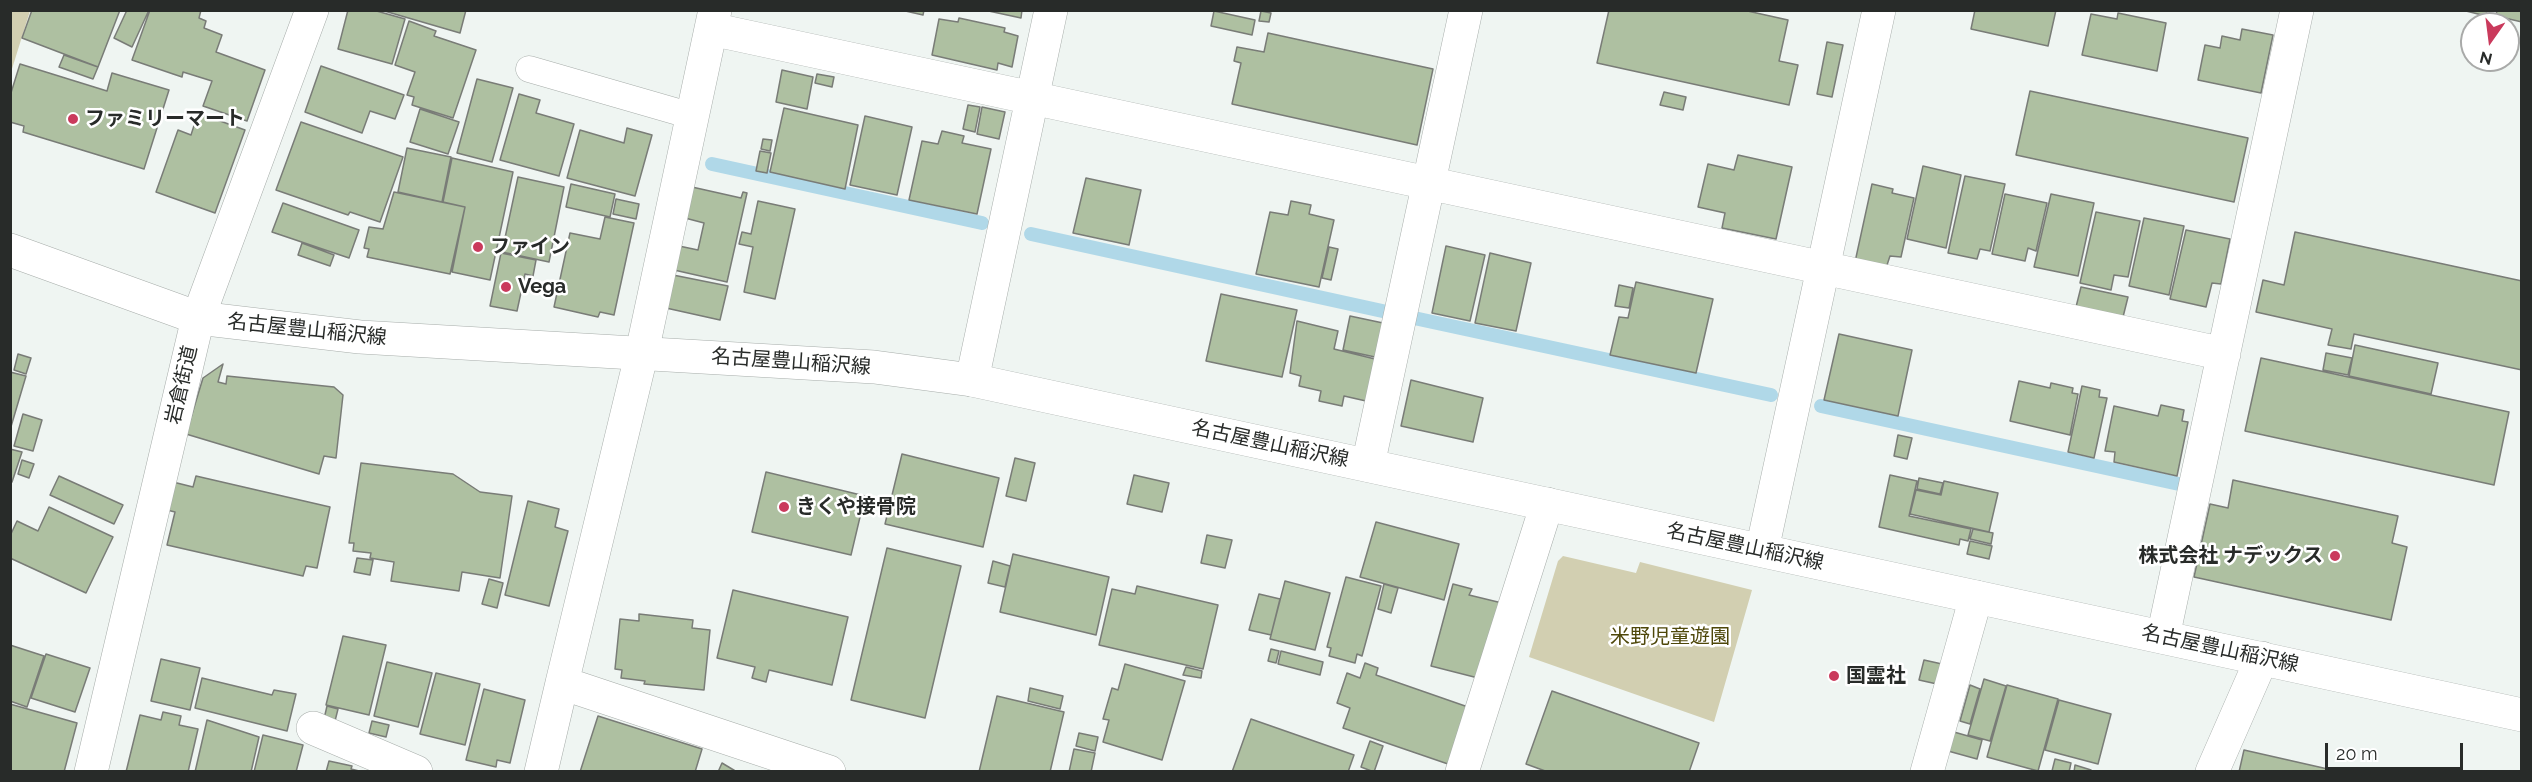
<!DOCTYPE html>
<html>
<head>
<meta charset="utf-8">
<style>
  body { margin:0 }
  #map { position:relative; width:2532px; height:782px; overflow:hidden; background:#eff5f2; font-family:Raleway,sans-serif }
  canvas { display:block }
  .frame { position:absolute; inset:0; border:12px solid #282b29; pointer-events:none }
  .north { position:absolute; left:2460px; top:12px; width:60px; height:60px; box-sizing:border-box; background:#fff; border:2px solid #a9aaa9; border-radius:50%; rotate:194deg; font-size:16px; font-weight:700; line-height:24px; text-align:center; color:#282b29 }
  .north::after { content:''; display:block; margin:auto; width:21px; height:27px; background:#ca3a5c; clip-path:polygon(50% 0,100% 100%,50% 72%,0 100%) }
  .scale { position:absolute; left:2325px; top:743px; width:138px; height:27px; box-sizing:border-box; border:3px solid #282b29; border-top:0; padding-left:8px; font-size:18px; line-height:21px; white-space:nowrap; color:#282b29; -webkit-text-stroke:4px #fff; paint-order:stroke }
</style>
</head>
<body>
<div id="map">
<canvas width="2532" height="782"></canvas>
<div class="frame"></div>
<div class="north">N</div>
<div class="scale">20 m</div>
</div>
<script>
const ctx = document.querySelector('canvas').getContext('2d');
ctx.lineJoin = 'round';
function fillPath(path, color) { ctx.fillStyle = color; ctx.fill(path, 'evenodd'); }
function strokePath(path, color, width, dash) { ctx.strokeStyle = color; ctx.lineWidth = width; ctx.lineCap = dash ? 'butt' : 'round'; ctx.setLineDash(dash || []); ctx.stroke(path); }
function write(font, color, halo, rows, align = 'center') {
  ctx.font = font + ' Raleway,"Noto Sans JP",sans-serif'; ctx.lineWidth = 5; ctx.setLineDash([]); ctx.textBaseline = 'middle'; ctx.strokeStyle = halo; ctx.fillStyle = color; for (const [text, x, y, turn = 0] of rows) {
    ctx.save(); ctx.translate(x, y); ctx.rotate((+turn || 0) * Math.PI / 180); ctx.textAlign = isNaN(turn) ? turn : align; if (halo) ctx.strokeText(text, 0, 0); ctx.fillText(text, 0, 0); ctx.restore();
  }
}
fillPath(new Path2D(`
  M11,10L30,11L11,72L10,11Z
  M1563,556L1636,573L1640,562L1752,590L1714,722L1529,657L1558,561Z`), '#d2cfb1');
strokePath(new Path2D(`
  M712,164L982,223
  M1031,234L1387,312
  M1414,318L1771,395
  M1821,406L2179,484`), '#b0d8e8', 14);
const building = new Path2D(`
  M32,10H120L98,67L22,38Z
  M127,10H149L132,47L114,38Z
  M150,10H201L199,18L206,21L204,28L222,35L216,52L265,70L247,121L203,106L212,81L183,72L182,77L132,60Z
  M348,10H373L405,19L392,64L338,49Z
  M381,10H466L460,33Z
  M901,10H924L923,15Z
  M984,10H1022L1021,18Z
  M1609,10H1743L1788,20L1779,61L1798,65L1789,105L1597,63Z
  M1975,10H2056L2048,46L1971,29Z
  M2462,10H2487L2486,16Z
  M2497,10H2522V22L2496,16Z
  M1214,11L1255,20L1252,35L1211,26Z
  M1261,11L1271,13L1269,22L1259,21Z
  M2118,13L2166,23L2157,71L2082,55L2091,14L2117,19Z
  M959,18L1005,28L1004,32L1018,36L1012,67L998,63L997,70L932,55L939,19L958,22Z
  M409,21L436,31L434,36L476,50L453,118L412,105L414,97L407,95L415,72L395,65Z
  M2242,29L2273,35L2261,93L2198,80L2205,45L2220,48L2222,36L2240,40Z
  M1268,33L1433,69L1417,145L1232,104L1241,63L1234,61L1237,47L1264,52Z
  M1827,42L1843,45L1832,97L1817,94Z
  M64,55L98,67L93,79L59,67Z
  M20,64L107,91L112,73L169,90L144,169L23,132L24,126L10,122V96Z
  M321,66L404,95L395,119L370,111L362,133L305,112Z
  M782,70L813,77L807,109L776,102Z
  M817,74L834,77L832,87L815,83Z
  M477,79L513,88L492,162L457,153Z
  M2030,91L2248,138L2234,202L2016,155Z
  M1664,92L1686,97L1683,110L1660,105Z
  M519,94L540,100L536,113L574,124L559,176L500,160Z
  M968,105L980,107L975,132L963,129Z
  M982,107L1005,112L999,139L977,134Z
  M784,108L858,125L845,189L770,172Z
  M420,109L459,122L448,154L410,142Z
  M198,113L245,130L215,213L156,192L178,130L191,135Z
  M865,116L912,127L897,195L850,185Z
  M301,122L403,157L380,222L350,212L348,215L276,190Z
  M627,128L652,135L635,196L567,178L580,130L624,143Z
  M942,131L964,136L962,143L991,149L977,214L909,200L922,141L938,144Z
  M763,139L772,140L770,151L761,149Z
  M407,148L451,157L442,202L398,192Z
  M760,151L771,153L767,173L756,171Z
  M1738,155L1792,167L1776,239L1722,228L1725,213L1698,207L1708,164L1734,170Z
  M452,158L513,172L490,280L452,272L465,207L443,202Z
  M1923,166L1961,175L1946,248L1907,239Z
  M1965,176L2005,184L1990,251L1980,249L1977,259L1948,253Z
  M518,177L564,187L549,262L502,252Z
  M1086,178L1141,190L1129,245L1073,233Z
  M571,184L615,194L610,217L566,207Z
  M1872,184L1893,189L1892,193L1914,198L1901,257L1890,256L1886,268L1855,262Z
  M692,187L741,198L743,192L747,193L727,282L674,270L679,246L698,250L704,223L685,218Z
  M394,192L465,207L450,274L367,257L369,249L364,248L369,227L383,229Z
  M2005,194L2047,203L2036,251L2028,248L2025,261L1992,254Z
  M2051,194L2094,203L2078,276L2034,267Z
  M616,199L639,204L636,219L613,214Z
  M758,201L795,209L775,299L744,292L753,247L739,244L742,232L751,234Z
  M1291,201L1311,205L1309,214L1334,220L1319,287L1256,274L1270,212L1288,215Z
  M283,203L359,230L349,258L272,232Z
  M2096,212L2140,221L2128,277L2114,275L2111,290L2080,283Z
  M605,217L634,223L614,315L600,312L598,317L554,307L570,233L600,239Z
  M2144,218L2184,226L2169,295L2129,286Z
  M2186,230L2230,239L2221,284L2212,283L2206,307L2170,299Z
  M2295,232L2522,281V370L2354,334L2351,349L2328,345L2332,329L2256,312L2263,280L2284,285Z
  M302,243L334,255L330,266L298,255Z
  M1446,246L1485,255L1470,321L1432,313Z
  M1329,247L1338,249L1331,280L1322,278Z
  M501,253L536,260L533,276L525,274L517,311L490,306Z
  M1490,253L1531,263L1516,331L1475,323Z
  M673,275L728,286L720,320L666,308Z
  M1636,282L1713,299L1696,373L1610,355L1619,317L1628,318Z
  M1619,285L1633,288L1629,308L1615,306Z
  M2081,287L2128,297L2123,317L2076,307Z
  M1221,294L1297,310L1282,377L1206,361Z
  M1350,316L1383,323L1375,357L1343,350Z
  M1297,321L1338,331L1334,349L1375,359L1366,401L1344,396L1342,406L1319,401L1321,391L1299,386L1301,376L1290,373Z
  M1839,334L1912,350L1898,416L1824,400Z
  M2355,345L2438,363L2431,394L2349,376Z
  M2326,353L2352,358L2348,375L2323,370Z
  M18,354L31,358L26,374L14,370Z
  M2261,358L2509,412L2494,485L2245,431Z
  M223,364L218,382L226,384L227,376L334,387L343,395L336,458L324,456L319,474L186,434L203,378Z
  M10,372L26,376L10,430Z
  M1411,380L1483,398L1473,442L1401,426Z
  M2019,381L2050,388L2051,383L2073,388L2072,393L2078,394L2070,435L2010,421Z
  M2082,386L2100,390L2099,397L2107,398L2094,458L2068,452Z
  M2161,405L2184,410L2182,421L2188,422L2177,476L2114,462L2115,452L2105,451L2114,406L2158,416Z
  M23,414L42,420L33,451L14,446Z
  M1898,435L1912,438L1907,459L1894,456Z
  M10,449L22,452L12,482L10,481Z
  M902,454L999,478L983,547L885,524Z
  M1015,458L1035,463L1026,501L1006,496Z
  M22,460L34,464L29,478L18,474Z
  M361,463L453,474L480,492L512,496L500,578L462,572L459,591L391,581L394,562L370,558L371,553L353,551L354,543H349Z
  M766,472L865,496L851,555L752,532Z
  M1134,475L1169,483L1162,512L1127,504Z
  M1890,475L1917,481L1909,516L1971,529L1968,541L1960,539L1959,545L1879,527Z
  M59,476L123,505L114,524L50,495Z
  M196,476L330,507L317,568L306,566L303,576L167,545L175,512L167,510L173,482L193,487Z
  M1919,478L1943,483L1940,494L1917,489Z
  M2233,480L2398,516L2392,543L2407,547L2391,620L2194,577L2210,504L2228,508Z
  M1944,481L1998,493L1989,532L1910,514L1916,490L1941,495Z
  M528,501L559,509L555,527L568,531L549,606L505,595Z
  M49,507L113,537L86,593L10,558V536L17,521L38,531Z
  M1376,522L1459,544L1444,600L1360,577Z
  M1973,529L1993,533L1991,544L1970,539Z
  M1207,535L1232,540L1225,568L1201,563Z
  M1970,541L1992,546L1989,559L1967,554Z
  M887,548L961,566L925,718L851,700Z
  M1013,554L1109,577L1096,635L1000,612Z
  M357,558L373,560L370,575L354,572Z
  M993,561L1010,566L1005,587L988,583Z
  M1346,577L1381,586L1362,656L1357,654L1355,663L1329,656L1331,648L1327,647Z
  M489,579L503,583L497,608L482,604Z
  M1285,581L1330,593L1315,650L1270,639Z
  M1384,584L1398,588L1391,613L1378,609Z
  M1453,584L1472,589L1469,595L1502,603L1482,679L1431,666Z
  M1137,586L1218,605L1203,669L1099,645L1112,589L1135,594Z
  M733,590L848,617L832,685L769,670L766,682L752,678L755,667L717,658Z
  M1259,594L1280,599L1271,635L1249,630Z
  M639,614L693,620L692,628L710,630L704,690L644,684L645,681L621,678L622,670L615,669L620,619L639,621Z
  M343,636L386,645L369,715L326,705Z
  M10,645L44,656L27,707L10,701Z
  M1271,649L1279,651L1276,663L1268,661Z
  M1281,651L1323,662L1320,675L1278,664Z
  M46,654L90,668L75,712L31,698Z
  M161,659L200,668L190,710L151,701Z
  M1924,660L1942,664L1937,684L1919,680Z
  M387,662L432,673L418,727L374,716Z
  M1365,663L1378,668L1376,675L1468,707L1448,764L1343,728L1350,708L1337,703L1347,673L1360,678Z
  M1125,664L1185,681L1162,760L1103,742L1109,720L1103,719L1112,688L1118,690Z
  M1186,667L1202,671L1201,678L1183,675Z
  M436,673L480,684L465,745L420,734Z
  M202,678L272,695L274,690L296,694L287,731L195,708Z
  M1984,679L2006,686L1990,741L1968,735Z
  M1970,685L1980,689L1970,724L1960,721Z
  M2007,685L2058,699L2038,771L1987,757Z
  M1030,688L1063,696L1060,709L1028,701Z
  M484,689L525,700L510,763L497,760L496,767L466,760Z
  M1552,691L1699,743L1689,772H1548L1526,764Z
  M997,696L1064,712L1050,772H979Z
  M2059,700L2111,714L2098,764L2045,750Z
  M10,704L77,723L64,772H10Z
  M327,706L338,709L335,721L324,719Z
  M163,712L181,716L179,725L198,729L188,772H126L140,715L161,720Z
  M598,716L702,749L695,772H580Z
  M1251,719L1354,755L1348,772H1232Z
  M207,720L259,737L251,772H195Z
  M372,721L389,725L386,737L369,733Z
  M1954,732L1982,740L1977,759L1948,751Z
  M1079,733L1098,737L1095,751L1076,746Z
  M263,735L303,745L296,772H254Z
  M1370,741L1383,746L1374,772L1361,767Z
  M1074,749L1095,753L1091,772H1069Z
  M2244,750L2341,772H2239Z
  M2055,759L2071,763L2069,772L2052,771Z
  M329,761L352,766L351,769L363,772H326Z
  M722,763L737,772H718Z
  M2075,765L2091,770V772H2074Z`);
fillPath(building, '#aec0a1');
strokePath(building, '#797c77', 1.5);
const service = new Path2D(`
  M529,69L692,116`);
const minor = new Path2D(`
  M715,10L642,352L562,683L829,772
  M711,29L2224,354
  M972,380L1051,10
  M1368,465L1466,10
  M1762,550L1879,10
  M2163,637L2297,10
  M313,728L416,772
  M91,772L198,318L312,10
  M541,772L562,683
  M1462,772L1547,504
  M1927,772L1976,597
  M2212,772L2262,658`);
const secondary = new Path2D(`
  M10,250L198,318L360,337L874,367L972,380L2522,715`);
strokePath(service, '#a7adaa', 27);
strokePath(minor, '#a7adaa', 34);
strokePath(secondary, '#a7adaa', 34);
strokePath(service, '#fff', 26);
strokePath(minor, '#fff', 33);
strokePath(secondary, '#fff', 33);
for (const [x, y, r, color] of [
  [73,119,6,"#ca3a5c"],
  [478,247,6,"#ca3a5c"],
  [506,287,6,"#ca3a5c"],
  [784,507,6,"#ca3a5c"],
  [2335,556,6,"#ca3a5c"],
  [1834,676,6,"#ca3a5c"]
]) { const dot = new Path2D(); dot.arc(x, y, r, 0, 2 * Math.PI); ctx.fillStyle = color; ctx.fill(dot); strokePath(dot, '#fff', 2); }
write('bold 20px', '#282b29', '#fff', [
  ["ファミリーマート",85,119],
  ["ファイン",490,247],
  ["Vega",518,287],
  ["きくや接骨院",796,507],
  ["株式会社 ナデックス",2323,556,"right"],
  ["国霊社",1846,676]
], 'left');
write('20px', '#282b29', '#fff', [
  ["名古屋豊山稲沢線",307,330,6],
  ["名古屋豊山稲沢線",791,362,4],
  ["岩倉街道",182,385,-77],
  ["名古屋豊山稲沢線",1270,444,12],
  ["名古屋豊山稲沢線",1745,547,12],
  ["名古屋豊山稲沢線",2220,649,12]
]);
write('20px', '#4e4709', '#fff', [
  ["米野児童遊園",1670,637]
]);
</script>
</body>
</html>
